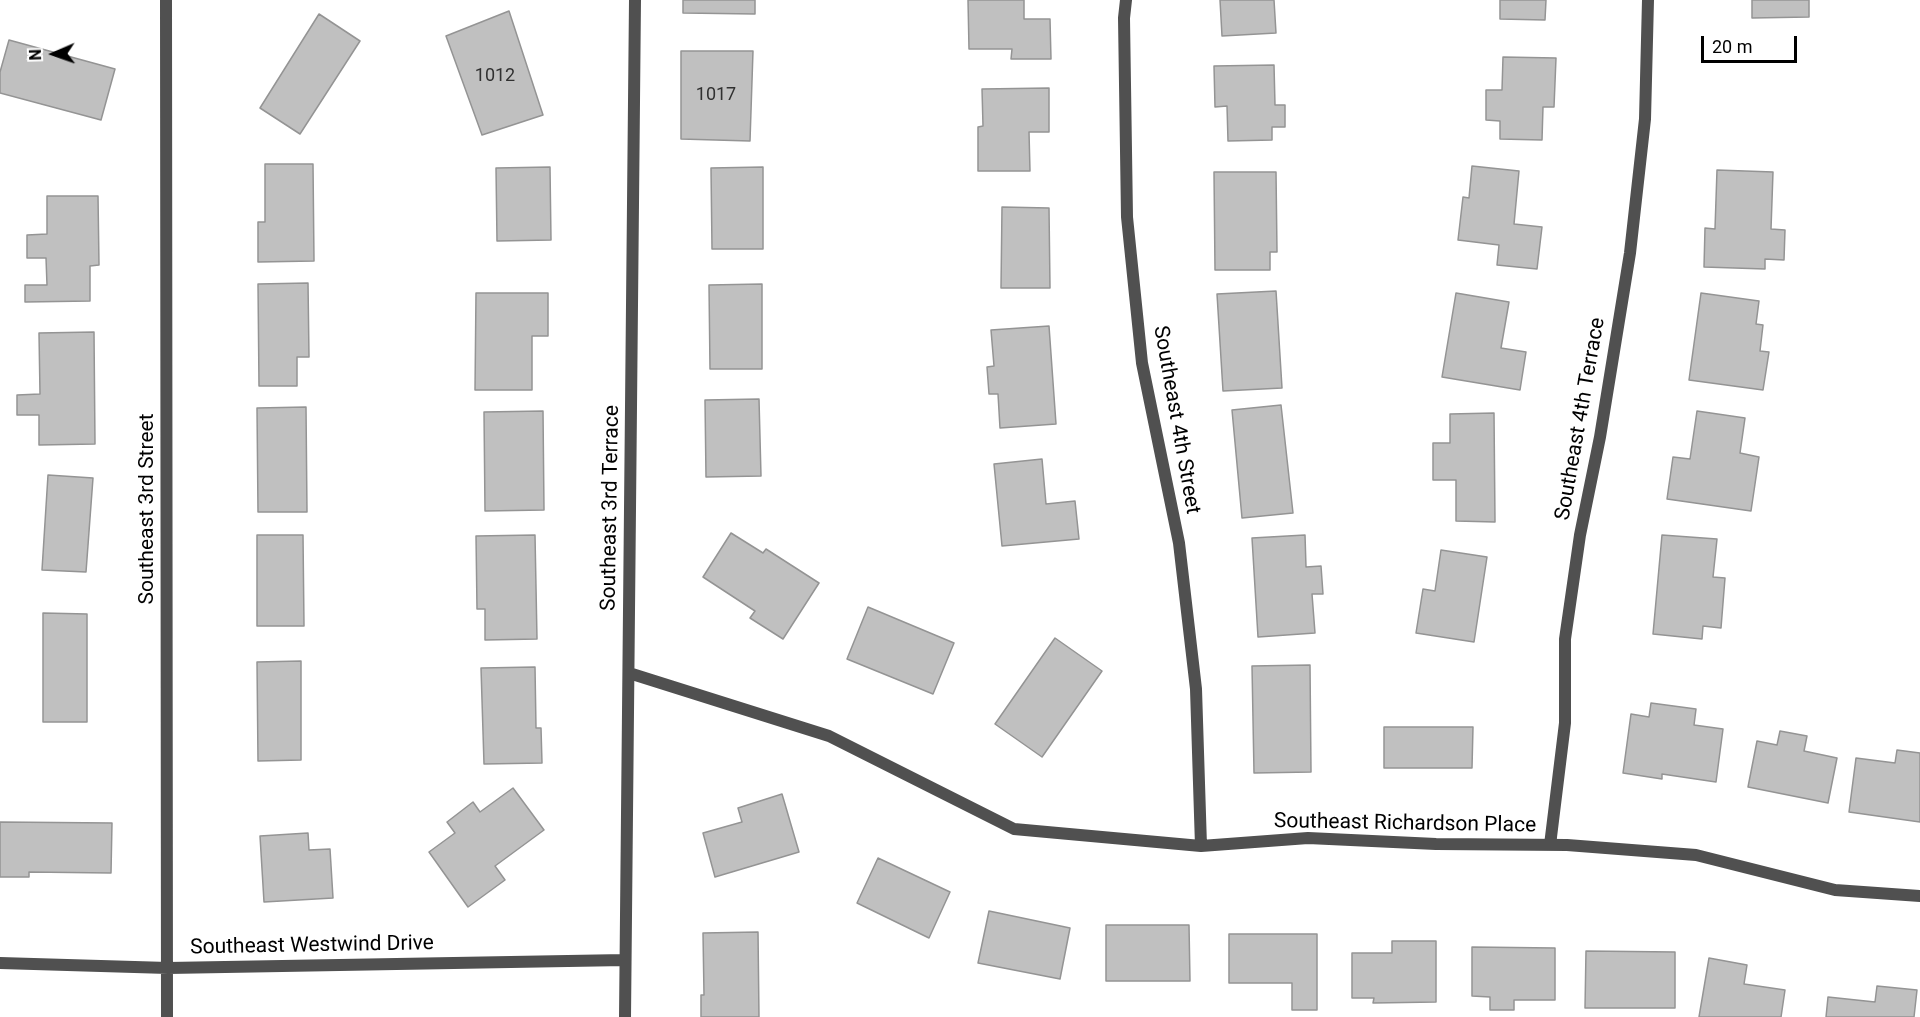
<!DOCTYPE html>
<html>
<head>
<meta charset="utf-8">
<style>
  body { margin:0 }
  #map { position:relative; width:1920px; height:1017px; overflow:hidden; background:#fff; font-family:Roboto,sans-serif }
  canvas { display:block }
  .north { position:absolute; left:24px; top:24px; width:60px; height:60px; -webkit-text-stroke:4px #fff; paint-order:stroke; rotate:268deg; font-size:16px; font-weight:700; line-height:24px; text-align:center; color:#000 }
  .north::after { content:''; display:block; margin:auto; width:21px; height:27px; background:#000; clip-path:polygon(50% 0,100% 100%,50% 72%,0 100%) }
  .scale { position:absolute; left:1701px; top:36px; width:96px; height:27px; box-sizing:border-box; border:3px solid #000; border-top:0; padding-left:8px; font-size:18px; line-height:21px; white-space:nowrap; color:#000; -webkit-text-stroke:4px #fff; paint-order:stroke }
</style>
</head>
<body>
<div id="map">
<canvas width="1920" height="1017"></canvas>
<div class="north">N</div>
<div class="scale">20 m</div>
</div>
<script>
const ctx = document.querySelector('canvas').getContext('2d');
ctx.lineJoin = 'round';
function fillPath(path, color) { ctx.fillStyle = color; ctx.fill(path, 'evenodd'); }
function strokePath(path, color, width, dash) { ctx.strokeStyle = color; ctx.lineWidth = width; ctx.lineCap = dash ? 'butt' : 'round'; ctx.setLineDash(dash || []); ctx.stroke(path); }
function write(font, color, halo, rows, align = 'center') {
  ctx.font = font + ' Roboto,sans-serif'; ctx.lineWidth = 4.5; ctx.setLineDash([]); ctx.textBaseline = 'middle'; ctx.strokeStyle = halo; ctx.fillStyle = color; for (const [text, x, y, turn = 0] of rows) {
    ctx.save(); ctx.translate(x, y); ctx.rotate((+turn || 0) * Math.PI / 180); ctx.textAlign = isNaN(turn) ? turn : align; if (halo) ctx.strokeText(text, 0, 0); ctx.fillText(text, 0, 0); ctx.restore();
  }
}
const building = new Path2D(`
  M683,0H755V14L683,13Z
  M968,0H1024V19H1050L1051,59H1011L1012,49H969Z
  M1220,0H1274L1276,33L1222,36Z
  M1500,0H1546L1545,20L1500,19Z
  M1752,0H1809V17L1752,18Z
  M509,11L543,115L482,135L446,36Z
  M319,14L360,41L300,134L260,108Z
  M9,40L115,69L101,120L0,93V72Z
  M681,51H753L750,141L681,139Z
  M1503,57L1556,58L1554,107H1543L1542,140L1500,139V121L1486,120V90H1502Z
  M1274,65L1275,105H1285V127H1272V140L1228,141L1227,106L1215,107L1214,66Z
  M1049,88V132H1029L1030,171H978V127L983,126L982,89Z
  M265,164H313L314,261L258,262V222H265Z
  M1472,166L1519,171L1514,224L1542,227L1537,269L1497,265L1499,245L1458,240L1463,197L1469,198Z
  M550,167L551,240L497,241L496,168Z
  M763,167V249H712L711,168Z
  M1717,170L1773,172L1771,229L1785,230L1784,260L1765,259V269L1704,267L1705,228L1715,229Z
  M1214,172H1276L1277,252H1270V270H1215Z
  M47,196H98L99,265L90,266V301L25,302V285H47L46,258H27V235L47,234Z
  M1002,207L1049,208L1050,288H1001Z
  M308,283L309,357H297V386H259L258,284Z
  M762,284V369H710L709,285Z
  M1276,291L1282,388L1223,391L1217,294Z
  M476,293H548V336H532V390H475Z
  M1456,293L1509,302L1501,348L1526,352L1520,390L1442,377Z
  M1701,293L1759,301L1756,324L1763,325L1760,351L1769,352L1763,390L1689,380Z
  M1049,326L1056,424L1000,428L998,394H989L987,367L994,366L991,330Z
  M94,332L95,444L39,445V415H17V395L40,394L39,333Z
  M759,399L761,476L706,477L705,400Z
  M1281,405L1293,513L1242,518L1232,410Z
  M306,407L307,512H258L257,408Z
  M543,411L544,510L485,511L484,412Z
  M1697,411L1745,418L1740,453L1759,457L1751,511L1667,499L1673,457L1690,459Z
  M1494,413L1495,522L1456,521V480H1433V443H1450V414Z
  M1042,459L1046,504L1075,501L1079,539L1002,546L994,464Z
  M48,475L93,478L86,572L42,570Z
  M731,533L763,553L766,549L819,583L783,639L750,618L755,611L703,577Z
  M257,535H303L304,626H257Z
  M535,535L537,639L485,640V609H477L476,536Z
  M1305,535L1306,567L1321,566L1323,594H1312L1315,633L1258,637L1252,538Z
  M1662,535L1717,539L1713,577L1725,578L1721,628L1703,626L1702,639L1653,634Z
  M1441,550L1487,557L1474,642L1416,633L1423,589L1435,591Z
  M868,607L954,643L933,694L847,659Z
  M43,613L87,614V722H43Z
  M1055,638L1102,671L1042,757L995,724Z
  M301,661V760L258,761L257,662Z
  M1310,665L1311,772L1254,773L1252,666Z
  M535,667L536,728H541L542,763L484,764L481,668Z
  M1651,703L1696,709L1694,725L1723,729L1716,782L1662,774V779L1623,773L1631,714L1649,717Z
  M1384,727H1473L1472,768H1384Z
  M1780,731L1807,736L1804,751L1837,758L1828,803L1748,787L1757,741L1777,745Z
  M1897,750L1920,753V822L1849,812L1856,758L1895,763Z
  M513,788L544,830L495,866L505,880L468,907L429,852L455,833L447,822L473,802L480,812Z
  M782,794L799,852L715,877L703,833L742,822L738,808Z
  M0,822L112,823L111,873L29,872V877H0Z
  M308,833L309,850L330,849L333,898L264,902L260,836Z
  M878,858L950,892L929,938L857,903Z
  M989,911L1070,928L1060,979L978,963Z
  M1106,925H1189L1190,981H1106Z
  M758,932L759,1017H701V995H704L703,933Z
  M1229,934H1317V1010H1292V983H1229Z
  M1392,941H1436V1002L1373,1003L1374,998H1352V953H1392Z
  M1472,947L1555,948V1000H1514V1010H1490V997L1472,996Z
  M1586,951L1675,952V1008H1585Z
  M1709,958L1747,965L1744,984L1785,990L1781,1017H1699Z
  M1877,986L1917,990L1914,1017H1826L1828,997L1875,1002Z`);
fillPath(building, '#c0c0c0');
strokePath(building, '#949494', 1.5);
strokePath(new Path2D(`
  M166,0L167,1017
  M1126,0L1124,18L1127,217L1142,363L1179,543L1196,689L1201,846
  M629,673L829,736L1014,829L1201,846L1308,838L1436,844L1567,845L1696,855L1835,890L1920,896
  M1550,845L1565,723V639L1580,535L1600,437L1630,253L1645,119L1648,0
  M0,963L168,968L625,960
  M625,1017L635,0`), '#505050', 12);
write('18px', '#303030', null, [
  ["1012",495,76],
  ["1017",716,95]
]);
write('21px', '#000', '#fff', [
  ["Southeast 4th Terrace",1581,419,-80],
  ["Southeast 4th Street",1176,420,80],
  ["Southeast 3rd Terrace",611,508,-89],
  ["Southeast 3rd Street",148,509,-90],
  ["Southeast Richardson Place",1405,824,1],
  ["Southeast Westwind Drive",312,946,-1]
]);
</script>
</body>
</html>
